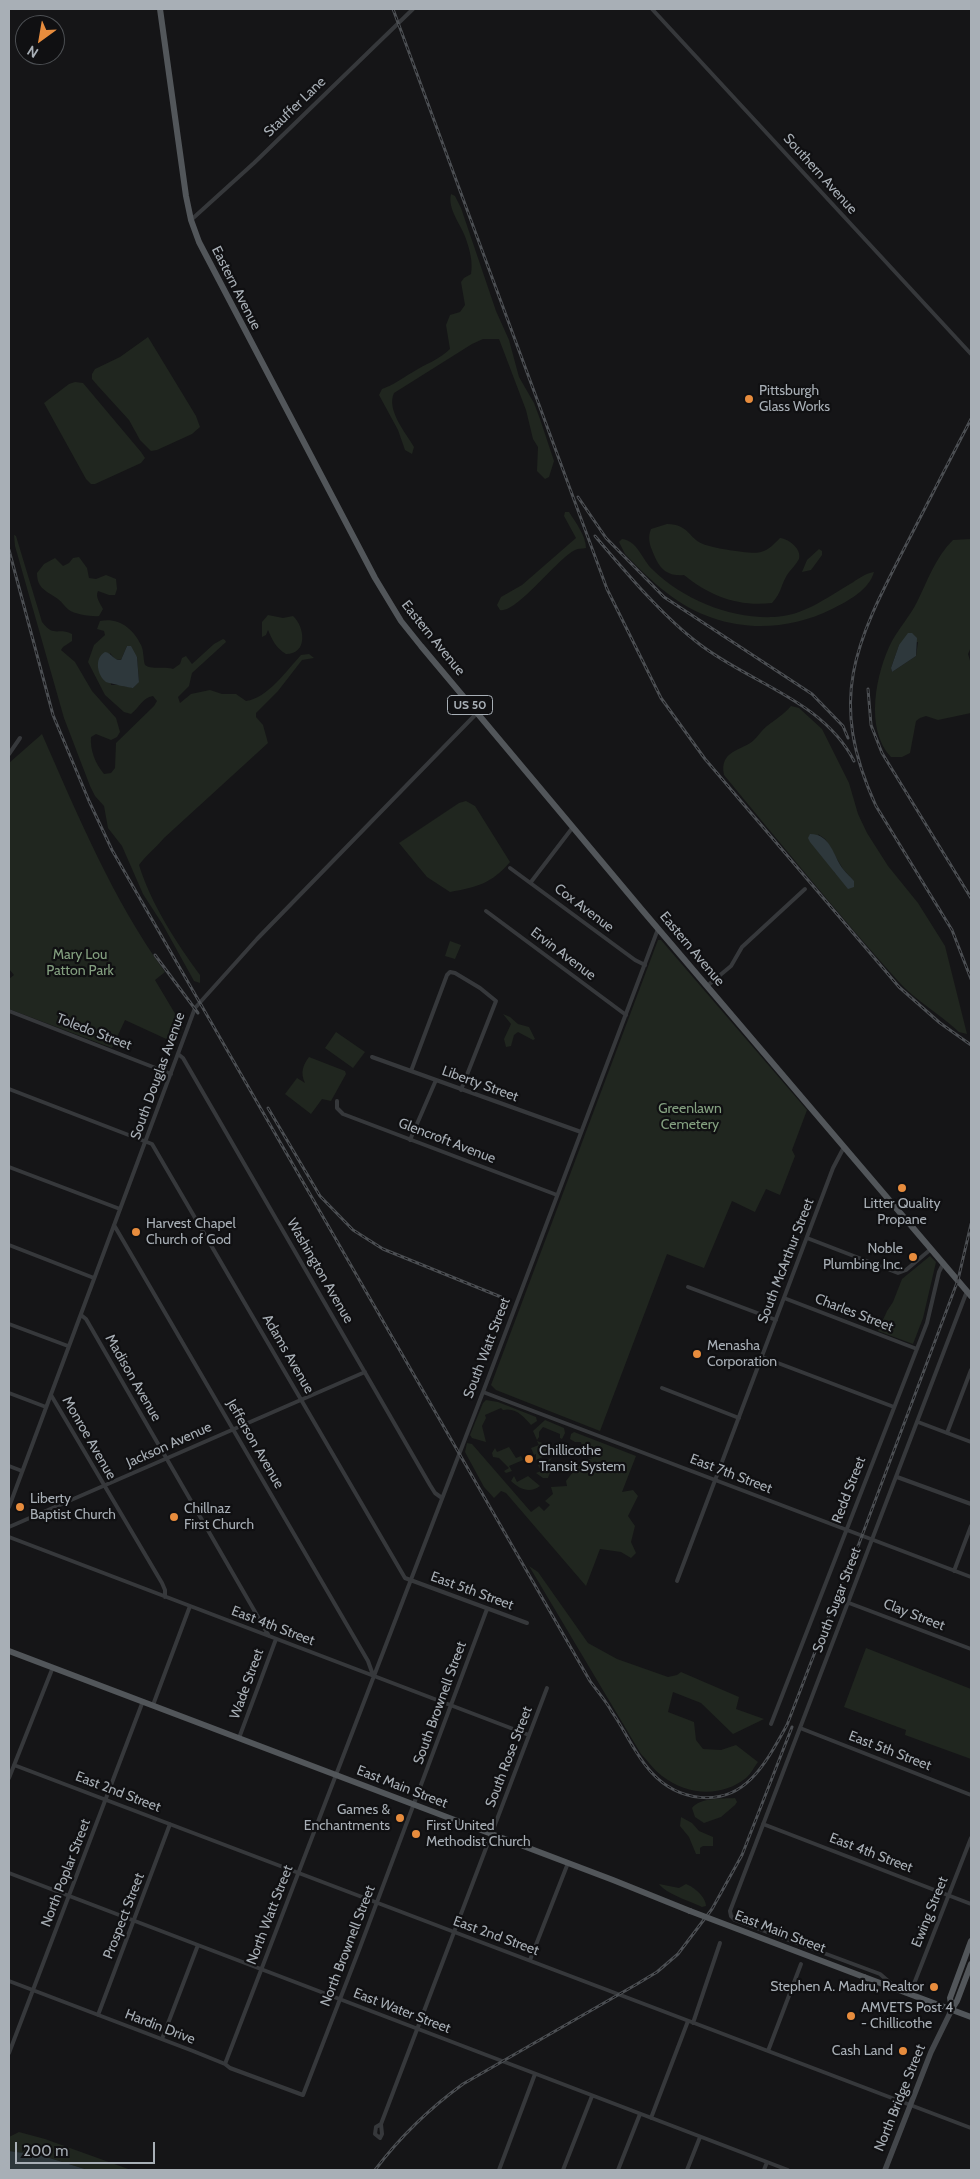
<!DOCTYPE html>
<html>
<head>
<meta charset="utf-8">
<style>
  body { margin:0 }
  #map { position:relative; width:980px; height:2179px; overflow:hidden; background:#151517; font-family:Cabin,sans-serif }
  canvas { display:block }
  .frame { position:absolute; inset:0; border:10px solid #a8afb6; pointer-events:none }
  .north { position:absolute; left:15px; top:15px; width:50px; height:50px; box-sizing:border-box; background:#101012; border:1px solid #4d5054; border-radius:50%; rotate:212deg; font-size:14px; font-weight:700; line-height:20px; text-align:center; color:#a8afb6 }
  .north::after { content:''; display:block; margin:auto; width:18px; height:22px; background:#e78c3d; clip-path:polygon(50% 0,100% 100%,50% 72%,0 100%) }
  .scale { position:absolute; left:15px; top:2142px; width:140px; height:22px; box-sizing:border-box; border:2px solid #a8afb6; border-top:0; padding-left:6px; font-size:15px; line-height:18px; white-space:nowrap; color:#a8afb6; -webkit-text-stroke:4px #101012; paint-order:stroke }
</style>
</head>
<body>
<div id="map">
<canvas width="980" height="2179"></canvas>
<div class="frame"></div>
<div class="north">N</div>
<div class="scale">200 m</div>
</div>
<script>
const ctx = document.querySelector('canvas').getContext('2d');
ctx.lineJoin = 'round';
function fillPath(path, color) { ctx.fillStyle = color; ctx.fill(path, 'evenodd'); }
function strokePath(path, color, width, dash) { ctx.strokeStyle = color; ctx.lineWidth = width; ctx.lineCap = dash ? 'butt' : 'round'; ctx.setLineDash(dash || []); ctx.stroke(path); }
function write(font, color, halo, rows, align = 'center') {
  ctx.font = font + ' Cabin,sans-serif'; ctx.lineWidth = 4.5; ctx.setLineDash([]); ctx.textBaseline = 'middle'; ctx.strokeStyle = halo; ctx.fillStyle = color; for (const [text, x, y, turn = 0] of rows) {
    ctx.save(); ctx.translate(x, y); ctx.rotate((+turn || 0) * Math.PI / 180); ctx.textAlign = isNaN(turn) ? turn : align; if (halo) ctx.strokeText(text, 0, 0); ctx.fillText(text, 0, 0); ctx.restore();
  }
}
fillPath(new Path2D(`
  M451,194L455,196L461,208L496,311L509,340L519,377L534,403L540,419L554,461L549,477L545,479L537,471L538,447L533,439L526,410L499,339H483L472,344L394,393C386,410 406,433 414,447L412,454L405,450L398,430L379,395L382,389C394,385 402,378 413,372C425,364 439,360 450,349L446,325L450,315L460,312L465,305L461,282L464,278L471,274C473,262 470,251 466,239C462,226 447,209 451,194Z
  M148,337L196,416L200,427L192,434L157,450L151,451L140,440L129,420L98,386L92,379V374L95,369L120,357Z
  M75,382L83,383L141,452L145,458L141,463L95,484H91L86,479L44,403L69,384Z
  M565,512H569C576,523 586,536 586,548C582,549 579,548 575,550C557,559 516,614 500,610L497,605L501,597L522,585L576,538L564,516Z
  M667,524C690,525 687,537 703,544C712,548 753,555 761,552C769,550 775,543 780,538C789,539 802,549 799,559C796,565 790,570 787,575C780,587 782,592 772,603C738,607 710,596 684,575C665,577 658,566 652,550C649,543 648,536 651,529Z
  M14,535L16,536L42,622C54,638 58,627 72,634V641L63,647L61,650L75,662L92,691L116,718L120,732L117,737L111,740L96,734L91,737C90,750 95,763 104,774L111,773L115,768L116,743L154,706L157,701L153,696C142,698 139,708 131,714L124,712L105,695L88,662L94,645L105,635L104,631L97,629L100,621C118,617 133,628 141,645C144,651 143,659 145,665C151,670 164,666 173,669L180,664L182,658L186,656L192,664L214,644L223,639L225,640L226,642L192,673L189,686L178,697L180,703L191,694L210,690L222,694H236L246,701C268,698 287,670 301,655L309,654L314,658L302,660L278,691L256,713V717L263,725L268,743L164,838C156,848 146,855 139,865C151,904 176,942 200,975V983L194,981L163,925L143,894L122,846L108,828L104,806L95,796L90,786L64,718L15,546ZM127,646L137,657L139,681L133,688L123,685H111L110,653L115,659L121,660Z
  M622,539C638,541 642,560 653,570C684,600 731,619 774,617C803,616 826,598 850,584C857,580 865,573 874,572C869,590 848,601 832,609C778,636 715,631 667,593C651,581 638,567 625,554L619,542Z
  M971,539V647L968,654L971,664V713L938,720L926,716L920,718L916,721L910,753L902,757H891C864,729 876,672 892,641C899,628 910,616 917,602C927,582 936,556 953,540ZM918,642L916,656L892,672L891,668L899,645Z
  M819,549L822,551V555L811,570L802,572L807,560Z
  M79,557L87,568L89,578L96,579L106,575L116,579L117,589L115,595H109L98,591C95,597 100,603 103,609L99,616C93,617 74,614 69,610C65,607 62,602 58,599C47,591 37,589 37,573L44,564L55,558L63,566L69,563L73,558Z
  M268,615L283,618L293,616C305,627 308,654 286,654C275,647 273,641 268,630L266,635L262,637V622Z
  M791,706L799,708L822,729L849,783L858,814L867,833L888,866L918,903L945,946L967,1034L959,1032C940,1014 916,1001 898,981C838,914 781,844 724,775C719,750 742,751 754,740C758,736 762,730 767,726C776,719 783,715 791,706ZM818,834L825,839L843,869L854,881L835,873Z
  M42,734C78,816 113,900 165,972L155,980L183,1027L175,1043L125,1020L112,1048L9,1009V979L14,975L9,969V763Z
  M466,801L475,806L510,862C491,884 477,887 450,892L427,877L399,843L459,803Z
  M658,940H661L807,1110L792,1150L795,1156L780,1195L766,1189L755,1212L732,1201L704,1268L667,1254L600,1431L496,1390L491,1385Z
  M450,941L461,945L455,959L445,956Z
  M503,1014L510,1017L518,1024L529,1027L535,1039L533,1040L518,1032L514,1035L511,1046L506,1047L504,1039L511,1024Z
  M336,1032L365,1052L353,1068L325,1048Z
  M309,1057L345,1071L346,1074L331,1101L322,1099L311,1114L285,1094L297,1078L305,1083C300,1073 303,1065 309,1057Z
  M930,1256L936,1262L923,1318L913,1344L878,1331L887,1311L893,1302L902,1279Z
  M486,1400L498,1402L536,1417L537,1421L531,1425C524,1417 516,1407 503,1410L501,1408L485,1415L486,1418L482,1426L486,1442L472,1438L470,1435L483,1403Z
  M545,1420L564,1428L565,1433L562,1439L560,1438V1434L543,1427L539,1432V1437L537,1440L533,1431Z
  M574,1432L636,1456L622,1492L633,1490L638,1496L628,1516L635,1526L631,1542L636,1553L631,1558L621,1552L600,1549L586,1586L506,1493L501,1491L494,1498L484,1487L465,1452L467,1443L472,1444L531,1512L539,1506L544,1511L550,1505L545,1501L553,1494L551,1487L567,1486L566,1481L573,1472L576,1464H583L587,1459H592L587,1454L588,1450L582,1446L581,1442H575L570,1439L571,1434Z
  M537,1441L555,1448L558,1444L560,1445L558,1450L536,1460V1454L534,1455L531,1448L539,1445Z
  M509,1447L516,1458L521,1456L523,1460L509,1466L512,1471L506,1473L504,1471L509,1468L499,1458L493,1457L492,1453L495,1448L497,1452Z
  M552,1458L549,1462L553,1464L548,1478H543L536,1473L541,1471L538,1465Z
  M514,1476L517,1482L528,1476L540,1486C530,1494 519,1489 511,1481Z
  M529,1566L538,1572L588,1643L617,1659L668,1677L677,1675L681,1672L739,1697L736,1709L764,1719L733,1734L701,1703L673,1692L668,1712L694,1722L696,1740L703,1749L721,1750L736,1745L758,1762C754,1767 751,1774 746,1778C721,1798 687,1795 662,1776C654,1770 648,1761 641,1754Z
  M866,1648L971,1689V1759L905,1735L906,1730L844,1707Z
  M735,1798L737,1802L735,1805L721,1817L704,1823L695,1817L692,1808C701,1797 721,1799 735,1798Z
  M681,1817L692,1823L699,1831L713,1837V1846H703L700,1848V1854H696L689,1837L680,1826Z
  M659,1884L679,1888L686,1884C694,1887 706,1897 706,1906L702,1907C690,1901 666,1894 659,1884Z
  M19,2132L45,2139L131,2170H88L40,2155L9,2151V2137Z`), '#20261f');
fillPath(new Path2D(`
  M908,633H912L917,638L916,656L892,672L891,668L899,645Z
  M127,646H131L137,657L139,682L133,688C131,688 108,683 106,682C97,675 94,658 105,652C112,653 114,661 121,660Z
  M810,834C831,834 833,856 843,869C847,874 851,877 854,881V887L848,889L810,842L808,838Z
  M9,2151L40,2155L88,2170H9Z`), '#2e383c');
strokePath(new Path2D(`
  M652,9L971,354
  M191,220L254,163L413,9
  M9,754L20,738
  M510,868L635,960L645,965
  M531,882L573,827
  M486,911L626,1015
  M707,986L731,966L742,947L805,889
  M9,1011L171,1074
  M178,1054L183,1058L430,1485L435,1493L442,1498
  M372,1057L581,1132
  M411,1071L447,975L450,972L455,973L480,988L496,1001L461,1090
  M9,1089L152,1144L405,1578L527,1623
  M337,1101V1108L343,1114L557,1195
  M410,1140L436,1080
  M9,1167L120,1209
  M114,1225L368,1661L373,1675
  M807,1238L898,1273L906,1270L931,1249
  M9,1245L94,1278
  M688,1287L776,1320
  M784,1298L917,1349
  M81,1315L86,1319L269,1636
  M9,1324L68,1346
  M762,1357L894,1407
  M662,1388L739,1418
  M483,1392L971,1577
  M9,1393L46,1407
  M51,1395L162,1583L165,1590V1597
  M918,1422L971,1442
  M947,1433L971,1370
  M9,1466L22,1471
  M897,1477L971,1504
  M9,1507L195,1008L257,939L477,713
  M9,1527L365,1372
  M9,1537L529,1735
  M954,1571L971,1526
  M677,1581L833,1168L844,1147
  M849,1603L971,1649
  M153,1705L190,1606
  M771,1724L927,1323L939,1272L943,1264
  M800,1728L971,1795
  M239,1738L276,1639
  M14,1765L971,2128
  M9,1778L53,1667
  M763,1824L971,1904
  M9,1873L788,2170
  M530,1960L568,1863
  M9,1981L193,2051L225,2064L230,2068L303,2095L359,1950L487,1609
  M894,1986L880,1974L735,1920L731,1916L730,1911L967,1291
  M910,1994L971,1838
  M98,2015L170,1824
  M693,2023L720,1943
  M162,2039L198,1945
  M768,2051L801,1964
  M9,2053L143,1701
  M225,2064L483,1392L658,929
  M651,2118L688,2021
  M381,2124L382,2134L380,2138L375,2134L376,2127L381,2124L547,1688
  M499,2170L535,2074
  M563,2170L592,2096
  M618,2170L640,2114
  M687,2170L700,2137
  M764,2170L767,2162`), '#36383b', 4);
strokePath(new Path2D(`
  M885,2170L931,2052L952,2009`), '#44474b', 5.5);
strokePath(new Path2D(`
  M160,9L186,196L191,220L199,242L375,578L401,621L421,646L643,911L971,1296
  M9,1651L613,1880L690,1911
  M864,1977L971,2017
  M952,2009L950,1998L971,1941
  M952,2009L957,2001L971,1964`), '#52565a', 6);
const rail = new Path2D(`
  M393,9L607,589L661,698L705,759L899,987L940,1023L971,1045
  M971,419C949,461 927,504 905,547C855,644 827,699 876,806L952,930L971,979
  M578,497L606,538L664,597L812,694L843,726L848,738
  M595,536C624,570 662,616 698,643C749,683 823,700 854,761
  M9,550L53,715L89,801L112,850L590,1681C597,1691 606,1701 612,1712C626,1732 635,1755 652,1773C678,1801 722,1808 751,1779C766,1764 777,1743 787,1725L846,1571L859,1544
  M868,689L871,725L882,753L971,898
  M155,955L198,1013
  M268,1108L320,1196L353,1230L383,1249L501,1297
  M857,1549L958,1280L971,1224
  M375,2170C400,2137 430,2108 463,2084L637,1984L657,1972L678,1954L712,1909L742,1855L792,1727`);
strokePath(rail, '#4b4e52', 3);
strokePath(rail, '#101012', 1, [4]);
strokePath(new Path2D(`
  M690,1911L864,1977`), '#52565a', 6);
for (const [x, y, r, color] of [
  [749,399,5,"#e78c3d"],
  [902,1188,5,"#e78c3d"],
  [136,1232,5,"#e78c3d"],
  [913,1257,5,"#e78c3d"],
  [697,1354,5,"#e78c3d"],
  [529,1459,5,"#e78c3d"],
  [20,1507,5,"#e78c3d"],
  [174,1517,5,"#e78c3d"],
  [400,1818,5,"#e78c3d"],
  [416,1834,5,"#e78c3d"],
  [934,1987,5,"#e78c3d"],
  [851,2016,5,"#e78c3d"],
  [903,2051,5,"#e78c3d"]
]) { const dot = new Path2D(); dot.arc(x, y, r, 0, 2 * Math.PI); ctx.fillStyle = color; ctx.fill(dot); strokePath(dot, '#101012', 2); }
for (const [x, y, w] of [
  [470,705,45]
]) { const box = new Path2D(); box.roundRect(x - w / 2, y - 9.5, w, 19, 4); ctx.fillStyle = '#101012'; ctx.fill(box); strokePath(box, '#a8afb6', 1); }
write('bold 12px', '#a8afb6', null, [
  ["US 50",470,705]
]);
write('14px', '#a8afb6', '#101012', [
  ["Stauffer Lane",295,107,-44],
  ["Southern Avenue",820,174,48],
  ["Eastern Avenue",236,288,63],
  ["Eastern Avenue",433,638,51],
  ["Cox Avenue",584,908,37],
  ["Eastern Avenue",692,949,50],
  ["Ervin Avenue",563,954,37],
  ["Toledo Street",94,1032,21],
  ["South Douglas Avenue",158,1076,-70],
  ["Liberty Street",480,1084,20],
  ["Glencroft Avenue",447,1141,21],
  ["South McArthur Street",786,1261,-69],
  ["Washington Avenue",320,1271,60],
  ["Charles Street",854,1313,21],
  ["South Watt Street",487,1348,-69],
  ["Adams Avenue",288,1354,60],
  ["Madison Avenue",133,1378,60],
  ["Monroe Avenue",89,1438,60],
  ["Jefferson Avenue",255,1444,60],
  ["Jackson Avenue",169,1445,-24],
  ["East 7th Street",731,1474,21],
  ["Redd Street",849,1490,-69],
  ["East 5th Street",472,1591,20],
  ["South Sugar Street",837,1600,-69],
  ["Clay Street",914,1615,21],
  ["East 4th Street",273,1626,21],
  ["Wade Street",247,1684,-70],
  ["South Brownell Street",440,1703,-70],
  ["East 5th Street",890,1751,21],
  ["South Rose Street",509,1757,-69],
  ["East Main Street",402,1787,21],
  ["East 2nd Street",118,1792,21],
  ["East 4th Street",871,1853,21],
  ["North Poplar Street",66,1873,-69],
  ["Ewing Street",930,1912,-68],
  ["North Watt Street",270,1915,-69],
  ["Prospect Street",124,1916,-69],
  ["East Main Street",780,1932,21],
  ["East 2nd Street",496,1936,20],
  ["North Brownell Street",348,1946,-69],
  ["East Water Street",402,2011,21],
  ["Hardin Drive",160,2027,21],
  ["North Bridge Street",900,2098,-68]
]);
write('14px', '#a8afb6', '#101012', [
  ["Pittsburgh",759,391],
  ["Glass Works",759,407],
  ["Litter Quality",902,1204,"center"],
  ["Propane",902,1220,"center"],
  ["Harvest Chapel",146,1224],
  ["Church of God",146,1240],
  ["Noble",903,1249,"right"],
  ["Plumbing Inc.",903,1265,"right"],
  ["Menasha",707,1346],
  ["Corporation",707,1362],
  ["Chillicothe",539,1451],
  ["Transit System",539,1467],
  ["Liberty",30,1499],
  ["Baptist Church",30,1515],
  ["Chillnaz",184,1509],
  ["First Church",184,1525],
  ["Games &",390,1810,"right"],
  ["Enchantments",390,1826,"right"],
  ["First United",426,1826],
  ["Methodist Church",426,1842],
  ["Stephen A. Madru, Realtor",924,1987,"right"],
  ["AMVETS Post 4",861,2008],
  ["- Chillicothe",861,2024],
  ["Cash Land",893,2051,"right"]
], 'left');
write('14px', '#84a080', '#101012', [
  ["Mary Lou",80,955],
  ["Patton Park",80,971],
  ["Greenlawn",690,1109],
  ["Cemetery",690,1125]
]);
</script>
</body>
</html>
